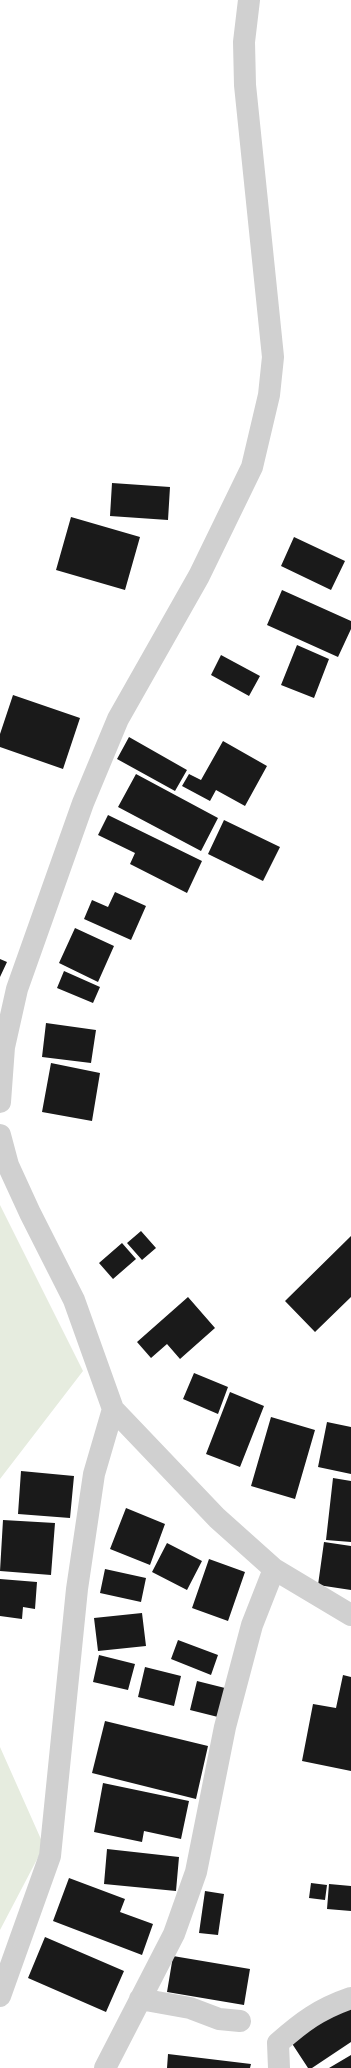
<!DOCTYPE html>
<html>
<head>
<meta charset="utf-8">
<style>
  body { margin:0 }
  canvas { display:block; background:#fff }
</style>
</head>
<body>
<canvas width="351" height="2068"></canvas>
<script>
const ctx = document.querySelector('canvas').getContext('2d');
ctx.lineJoin = 'round';
function fillPath(path, color) { ctx.fillStyle = color; ctx.fill(path, 'evenodd'); }
function strokePath(path, color, width, dash) { ctx.strokeStyle = color; ctx.lineWidth = width; ctx.lineCap = dash ? 'butt' : 'round'; ctx.setLineDash(dash || []); ctx.stroke(path); }
fillPath(new Path2D(`
  M0,1205L83,1371L0,1479Z
  M0,1747L44,1846L0,1930Z`), '#e6ecdf');
fillPath(new Path2D(`
  M112,483L170,487L168,520L110,516Z
  M71,517L140,537L125,590L56,570Z
  M294,537L345,561L331,590L281,566Z
  M282,590L351,621V629L338,657L267,625Z
  M297,645L329,659L314,698L281,685Z
  M221,655L260,676L249,696L211,675Z
  M13,695L80,718L63,769L0,747V734Z
  M129,737L187,770L175,791L117,759Z
  M223,741L267,766L245,806L216,790L210,801L182,786L189,774L201,780Z
  M136,774L218,818L201,851L118,807Z
  M108,815L202,861L187,893L130,864L135,853L98,835Z
  M224,820L280,847L263,881L208,854Z
  M115,892L146,906L131,940L84,919L92,900L108,907Z
  M75,928L114,946L98,982L59,963Z
  M0,959L7,962L0,977Z
  M64,971L100,987L93,1003L57,988Z
  M46,1023L96,1030L91,1063L42,1057Z
  M51,1063L100,1073L92,1121L42,1112Z
  M141,1231L156,1248L142,1260L127,1243Z
  M351,1236V1297L315,1332L285,1301Z
  M122,1243L136,1259L113,1279L99,1263Z
  M188,1297L215,1328L180,1359L167,1344L151,1358L137,1342Z
  M194,1373L228,1387L218,1414L183,1399Z
  M230,1392L264,1406L240,1467L206,1454Z
  M271,1417L315,1430L295,1499L251,1486Z
  M327,1422L351,1427V1474L318,1467Z
  M21,1471L74,1476L70,1518L18,1514Z
  M333,1478L351,1481V1542L326,1540Z
  M126,1508L165,1524L150,1565L110,1549Z
  M3,1520L55,1523L51,1575L0,1571Z
  M324,1542L351,1546V1590L318,1585Z
  M167,1543L202,1561L187,1590L152,1572Z
  M209,1559L245,1572L228,1621L192,1608Z
  M105,1569L146,1578L141,1602L100,1593Z
  M0,1579L37,1582L35,1609L23,1607L22,1619L0,1616Z
  M142,1613L146,1646L98,1651L94,1618Z
  M178,1640L218,1655L211,1675L171,1659Z
  M99,1655L135,1664L128,1690L93,1682Z
  M145,1667L181,1676L174,1706L138,1697Z
  M343,1675L351,1677V1771L302,1761L313,1704L336,1708Z
  M197,1681L225,1688L218,1717L190,1710Z
  M105,1721L208,1746L196,1799L92,1773Z
  M103,1783L189,1801L181,1839L144,1831L142,1842L94,1832Z
  M107,1849L179,1857L176,1891L104,1884Z
  M69,1878L125,1899L120,1912L153,1924L142,1955L53,1921Z
  M311,1883L327,1885L325,1900L309,1898Z
  M329,1884L351,1886V1911L327,1909Z
  M205,1891L224,1894L218,1935L199,1933Z
  M45,1937L124,1971L106,2012L28,1978Z
  M173,1956L250,1969L244,2005L167,1992Z
  M351,2003V2042L312,2068H308L291,2042Z
  M168,2054L251,2064L250,2068H167Z
  M351,2055V2068H329Z`), '#1a1a1a');
strokePath(new Path2D(`
  M0,1102L4,1047L17,989L83,803L118,719L199,576L252,467L269,395L273,357L245,85L244,42L249,0
  M0,1135L8,1165L30,1213L74,1300L113,1409L217,1518L274,1569L351,1615
  M0,1996L50,1856L77,1589L94,1474L113,1409
  M140,1999L190,2008L219,2019L240,2021
  M105,2068L174,1934L196,1872L225,1727L252,1625L274,1569
  M279,2068L278,2043C302,2022 319,2009 351,1998`), '#d0d0d0', 22);
</script>
</body>
</html>
